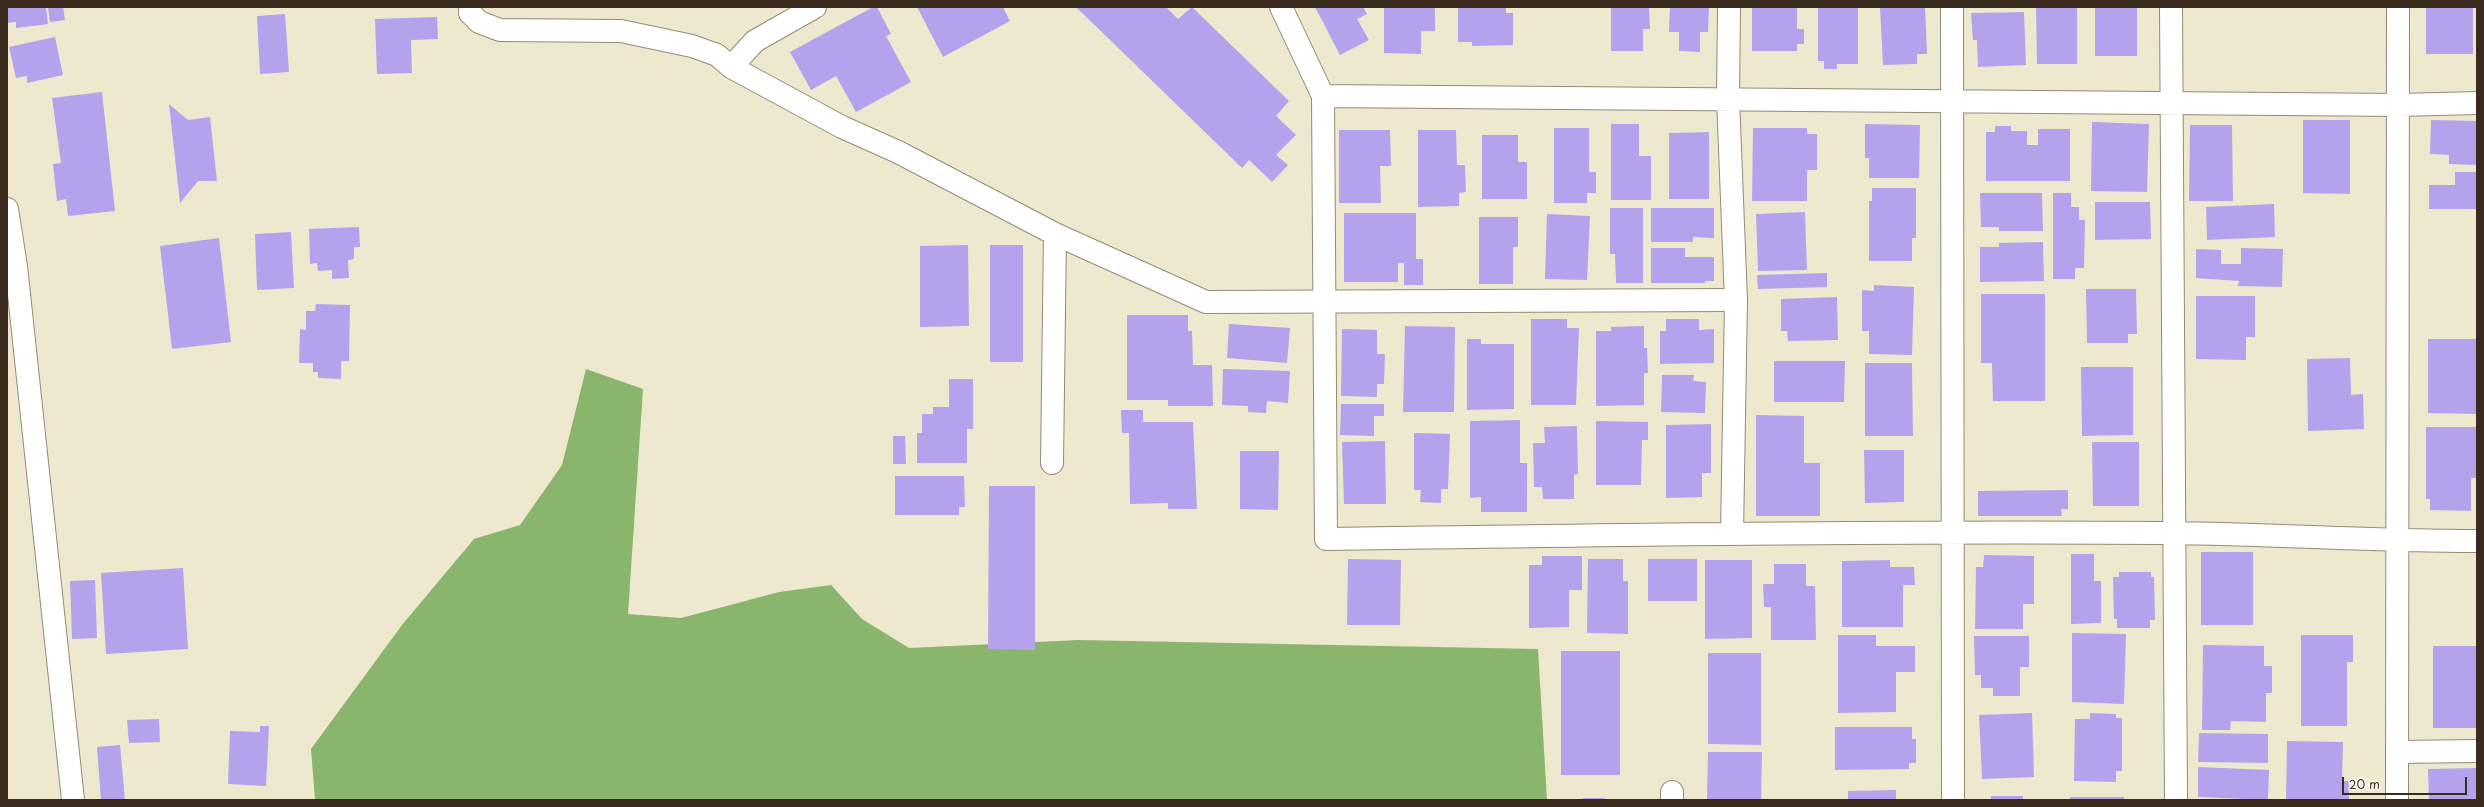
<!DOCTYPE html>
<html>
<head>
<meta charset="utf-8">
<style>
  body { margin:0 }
  #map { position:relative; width:2484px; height:807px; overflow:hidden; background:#eee9ce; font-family:"Playpen Sans",sans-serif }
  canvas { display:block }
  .frame { position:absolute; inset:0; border:8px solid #3b2a1e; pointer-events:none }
  .scale { position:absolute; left:2342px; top:777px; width:125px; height:18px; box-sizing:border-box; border:2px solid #3b2a1e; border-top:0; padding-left:5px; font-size:12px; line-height:14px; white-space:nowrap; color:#3b2a1e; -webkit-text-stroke:3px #fdfcf7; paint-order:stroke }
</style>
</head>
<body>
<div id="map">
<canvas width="2484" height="807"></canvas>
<div class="frame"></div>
<div class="scale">20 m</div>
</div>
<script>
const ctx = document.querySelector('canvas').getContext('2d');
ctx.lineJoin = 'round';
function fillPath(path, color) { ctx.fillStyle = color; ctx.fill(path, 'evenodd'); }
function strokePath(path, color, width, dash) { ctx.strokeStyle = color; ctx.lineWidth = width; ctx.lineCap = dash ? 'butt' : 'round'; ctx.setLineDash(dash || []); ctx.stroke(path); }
fillPath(new Path2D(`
  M586,369L643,389L628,614L681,618L779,592L831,585L862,619L909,648L1079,640L1538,649L1547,800H315L311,749L402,625L474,539L520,525L562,465Z`), '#8ab56c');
fillPath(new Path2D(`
  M7,7H46L48,24L16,28V22L7,23Z
  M48,7H63L65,20L50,22Z
  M873,7H877L891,34L886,36L911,82L856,112L836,76L811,90L790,52Z
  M917,7H1003L1010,21L943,57Z
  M1076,7H1166L1178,19L1192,7L1289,101L1276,116L1296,135L1276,155L1288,165L1272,182L1249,160L1242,168Z
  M1315,7H1363L1367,14L1357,19L1369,40L1340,55Z
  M1384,7H1435V31H1421V54L1384,53Z
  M1458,7H1506V13H1513V45L1472,46V42H1458Z
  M1611,7H1649L1650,29H1643V51H1611Z
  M1670,7H1709L1708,32H1700V52L1679,51V32H1669Z
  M1752,7H1797V29H1804V44H1797V51H1752Z
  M1818,7H1858V64H1837V69H1824V61H1818Z
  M1880,7H1925L1927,54H1917V64L1883,65Z
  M2036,7H2077V64H2037Z
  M2095,7H2137V56H2095Z
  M2426,7H2473V54H2426Z
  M2024,12L2026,65L1978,67L1977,40H1973L1971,13Z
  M285,14L289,72L260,74L257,16Z
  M437,17L438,39L411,40L412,73L377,74L375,19Z
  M55,37L63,75L27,83V76L16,78L9,47Z
  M102,92L115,211L68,216L66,199L57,201L53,164L61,163L52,98Z
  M169,104L188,120L210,117L217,181H198L180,203Z
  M2303,120H2350V194L2303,193Z
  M2431,120L2477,121V165L2449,164V155L2430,154Z
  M2092,122L2149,124L2147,192L2091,191Z
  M1611,124H1639V156H1651V200H1611Z
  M1865,124L1920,125L1919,178H1869V158H1865Z
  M2190,125H2232L2233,201H2189Z
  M1995,126H2011V131H2027V145H2038V129H2070V181H1986V132H1995Z
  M1554,128H1589V172H1596V193H1587V203H1554Z
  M1753,128H1807V134H1817V170H1807V201H1752Z
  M1339,130H1390L1391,166H1380L1381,203H1339Z
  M1418,130H1456L1457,165H1465L1466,192L1459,193V206L1418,207Z
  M1709,132V199H1669V133Z
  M1482,135H1518V162H1527V199H1482Z
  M2455,172H2477V209H2429V185H2455Z
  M1872,188H1916V238H1912V261H1869V201H1872Z
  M1980,193H2042L2043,231H1999V227H1981Z
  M2053,193H2071V207H2079V220H2085L2084,268H2075V279H2053Z
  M2095,202H2150L2151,239L2095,240Z
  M2274,204L2275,237L2207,240L2206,207Z
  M1610,208H1643V283H1616L1615,254H1610Z
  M1651,208H1714V238L1693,237V242H1651Z
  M1805,212L1807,270L1758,271L1756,214Z
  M1344,213H1416V259H1423V285H1404V263H1398V282H1344Z
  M1547,214L1590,216L1587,280L1545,279Z
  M1479,217H1518V247H1513V284H1479Z
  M359,227L360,247H354V259L348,260L349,278L332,279V270L318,271L317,263L310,264L309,229Z
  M291,232L294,288L257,290L255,234Z
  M219,238L231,342L172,349L160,246Z
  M2043,242L2044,281L1980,282V247H1999V243Z
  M968,245L969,326L920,327V246Z
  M990,245H1023V362H990Z
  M1651,248H1685V257H1714V281H1705V283H1651Z
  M2241,248L2283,249L2282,287L2238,286L2239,281L2196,278V249L2221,250V264H2241Z
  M1827,273V287L1758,289L1757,275Z
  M1874,285L1914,287L1912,355L1869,354V331H1862V290L1874,291Z
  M2086,289H2136L2137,334H2128V343H2087Z
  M1981,294H2045V401H1993L1992,363H1981Z
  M2196,296H2255V337H2246V360L2196,359Z
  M1837,297L1838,340L1788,341L1787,331H1781V299Z
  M316,304L350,305L349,361H341V379L318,378V372H313V363H299L300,329L306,330V311H315Z
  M1127,315H1188V331H1192L1193,365H1212L1213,406H1168V400H1127Z
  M1531,319H1567V328H1579L1576,405H1531Z
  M1666,319H1699V330L1714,329V363L1660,364V331H1666Z
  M1229,324L1290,328L1287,363L1227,358Z
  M1405,326L1455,327L1454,412H1403Z
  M1644,326V348H1647L1648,373H1644V405L1596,406V331H1611V327Z
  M1342,329L1377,330V354H1385L1384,384H1377V397L1341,396Z
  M1467,339H1481V344H1514V409L1467,410Z
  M2428,339H2477V414L2428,413Z
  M2350,358L2351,395L2363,394L2364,429L2308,431L2307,359Z
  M1774,361H1845L1844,402H1774Z
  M1865,363H1912L1913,436H1865Z
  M2081,367H2133V435L2082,436Z
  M1223,369L1290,371L1288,403L1267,401L1266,413L1248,412V406L1222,405Z
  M1662,375H1694L1693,381L1706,382L1705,413L1661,412Z
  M949,379H973V429H967V463H917V433H922V414H933V407H949Z
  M1341,404H1384V416H1374V436L1340,435Z
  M1121,410H1143V422H1193L1197,509H1168V503L1130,504L1129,433H1122Z
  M1756,415L1804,416V463H1820V516H1756Z
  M1520,420V463H1527V512H1481V497L1470,498V421Z
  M1596,421L1648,422V440H1642L1641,485H1596Z
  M1711,424V473H1702V497L1666,498V425Z
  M1577,426L1578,474L1574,475V499H1543L1542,487H1534L1533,443H1545L1544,427Z
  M2426,427H2477V478H2471V511L2430,510V499H2426Z
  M1414,433L1450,434L1448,489H1441V503L1420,502L1421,490H1414Z
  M893,436H905L906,464H893Z
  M1385,441L1386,504H1344L1342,442Z
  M2092,442H2139V506H2093Z
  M1864,450H1904V502L1865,503Z
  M1240,451H1279L1278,510L1240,509Z
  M895,476H964L965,507H959V515H895Z
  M989,486H1035V650L988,649Z
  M2068,490V509H2061L2062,516H1978V491Z
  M2201,552H2253V625H2201Z
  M2071,554H2094V581H2101V623L2071,624Z
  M1984,555L2034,556V604H2023V629H1975L1976,567H1983Z
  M1542,556H1582V590H1569V627L1529,628V565H1542Z
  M1348,559L1401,560L1400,625H1347Z
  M1588,559H1623V581H1628V634L1587,633Z
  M1648,559H1697V601H1648Z
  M1705,560H1752V638L1705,639Z
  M1890,560V567H1914L1915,585H1903V627H1842V561Z
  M1774,564H1806V586H1815L1816,640H1771V607H1764L1763,584H1774Z
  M183,568L188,649L106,654L101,573Z
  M2119,572H2151V577H2154L2155,620H2150V628H2117V619H2114L2113,577H2119Z
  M95,580L97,638L72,639L70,581Z
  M2072,633L2126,634L2124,704L2072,702Z
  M1838,635H1876V646H1915V672H1896V712L1838,713Z
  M2301,635H2353V662H2347V726H2301Z
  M1974,636H2029V667H2020V696H1993V688H1981V675H1975Z
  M2203,645L2264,646V666H2272V693H2266V722L2231,721L2230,730H2202Z
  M2433,646H2477V728H2433Z
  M1561,651H1620V775H1561Z
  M1708,653H1761V745L1708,744Z
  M2032,713L2034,777L1982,779L1979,715Z
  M2090,713L2116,714V718H2122V771H2116V782L2074,781L2075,719H2090Z
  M159,719L160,742L129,743L127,720Z
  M260,726H269L266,786L228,784L230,731L260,732Z
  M1835,727H1912V739H1916V763H1909V769L1835,770Z
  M2199,733L2268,734V763L2198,762Z
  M2287,741L2343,742L2342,781H2349V800H2286Z
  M120,745L125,800H101L97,747Z
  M1708,752H1762L1761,800H1707Z
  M2198,767L2269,770L2268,800L2198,797Z
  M2477,768V800H2429L2428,769Z
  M1896,790V800H1848V791Z
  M1991,796H2023V800H1991Z
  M2070,797H2124V800H2070Z
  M1583,798H1605V800H1583Z`), '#b4a3ec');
const service = new Path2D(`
  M470,7V13L479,22L500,30L621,31L692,46L717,55L731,67L842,127L898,152L1055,234L1206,302L1736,300
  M731,67L755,41L815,7
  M1052,463L1055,234
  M2397,752L2477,751
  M1672,792V800`);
const minor = new Path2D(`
  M1281,7L1323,96L1326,539C1607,535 1889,531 2170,533C2273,534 2375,541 2477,541
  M1729,7L1728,99L1736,300L1732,534
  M1952,7L1953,800
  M2171,7L2176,800
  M1323,96L2399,105L2477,103
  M7,209L16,266L73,800
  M2397,800L2398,7`);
strokePath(service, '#948a76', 24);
strokePath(minor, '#948a76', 24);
strokePath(service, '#fff', 22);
strokePath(minor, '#fff', 22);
</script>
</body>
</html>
